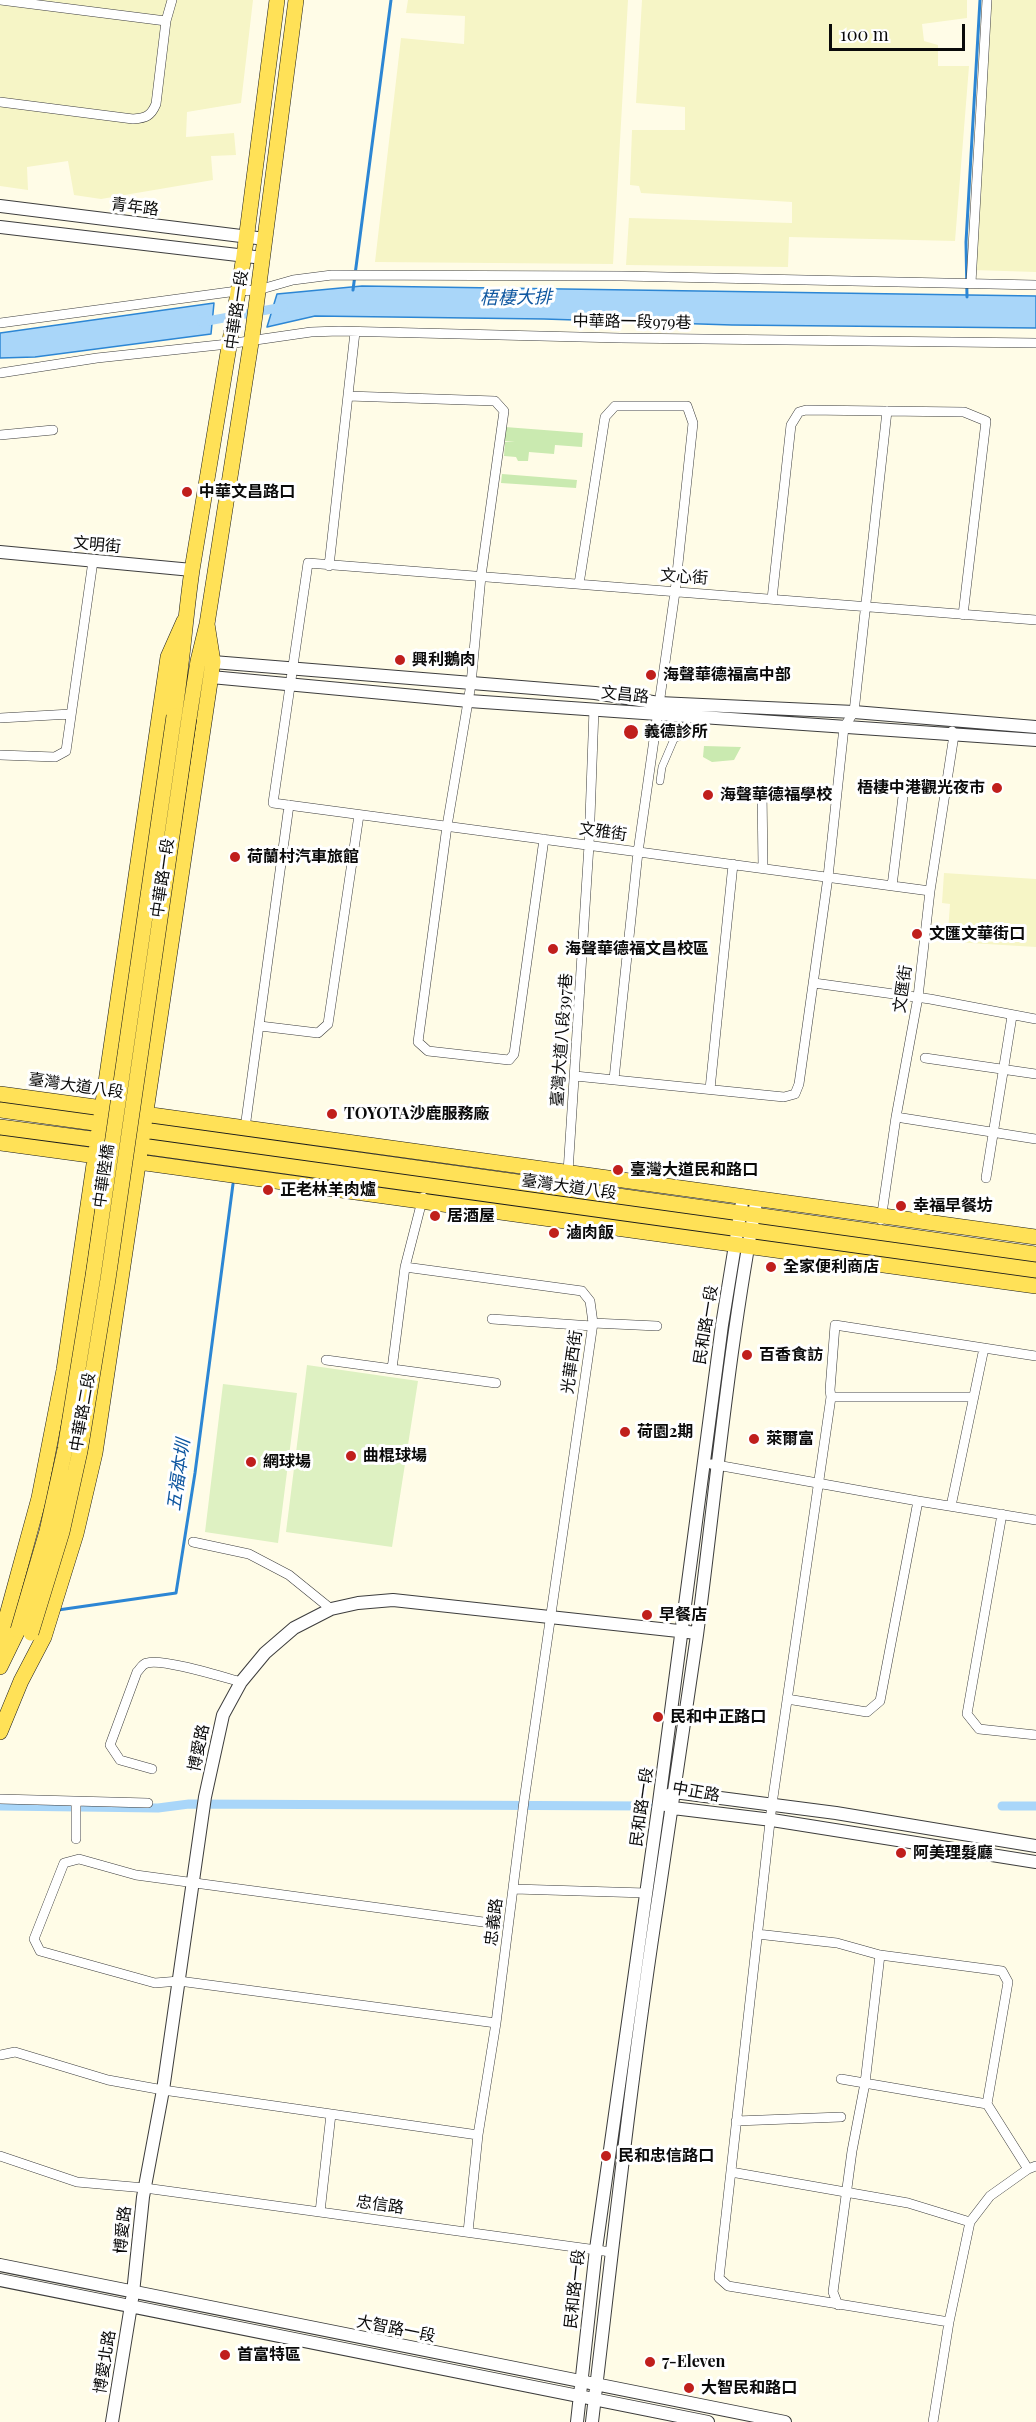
<!DOCTYPE html>
<html>
<head>
<meta charset="utf-8">
<style>
  body { margin:0 }
  #map { position:relative; width:1036px; height:2422px; overflow:hidden; background:#fffce7; font-family:"Playfair Display",serif }
  canvas { display:block }
  .scale { position:absolute; left:829px; top:24px; width:136px; height:27px; box-sizing:border-box; border:3px solid #0a0a0a; border-top:0; padding-left:8px; font-size:18px; line-height:21px; white-space:nowrap; color:#0a0a0a; -webkit-text-stroke:4px #fff; paint-order:stroke }
</style>
</head>
<body>
<div id="map">
<canvas width="1036" height="2422"></canvas>
<div class="scale">100 m</div>
</div>
<script>
const ctx = document.querySelector('canvas').getContext('2d');
ctx.lineJoin = 'round';
function fillPath(path, color) { ctx.fillStyle = color; ctx.fill(path, 'evenodd'); }
function strokePath(path, color, width, dash) { ctx.strokeStyle = color; ctx.lineWidth = width; ctx.lineCap = dash ? 'butt' : 'round'; ctx.setLineDash(dash || []); ctx.stroke(path); }
function write(font, color, halo, rows, align = 'center') {
  ctx.font = font + ' "Playfair Display","Noto Sans TC",serif'; ctx.lineWidth = 6; ctx.setLineDash([]); ctx.textBaseline = 'middle'; ctx.strokeStyle = halo; ctx.fillStyle = color; for (const [text, x, y, turn = 0] of rows) {
    ctx.save(); ctx.translate(x, y); ctx.rotate((+turn || 0) * Math.PI / 180); ctx.textAlign = isNaN(turn) ? turn : align; if (halo) ctx.strokeText(text, 0, 0); ctx.fillText(text, 0, 0); ctx.restore();
  }
}
fillPath(new Path2D(`
  M0,0H253L241,103L187,112L186,137L234,133L236,155L211,156L213,180L101,199L74,195L68,161L27,167L28,190L0,186Z
  M408,0H628L613,264L375,262L401,38L464,44L465,16L406,13Z
  M642,0H967V18L922,24L924,41L938,45V66H969L955,241L789,237L788,267L626,265L629,218L792,223V202L641,193L639,186L630,185L632,130H685V107L636,103Z
  M988,0H1036V272L973,270Z
  M944,873L1036,879V947L937,941L938,932H948L950,904L942,903Z`), '#f6f5c6');
fillPath(new Path2D(`
  M505,427L583,433L582,447L555,445L554,454L529,452L528,461H518L516,457L504,456L505,442H515L504,441Z
  M502,474L577,480L576,488L501,483Z
  M704,746L741,747L734,760L712,762L703,757Z`), '#caeab0');
fillPath(new Path2D(`
  M307,1365L418,1381L392,1547L286,1532Z
  M223,1384L297,1393L278,1543L205,1532Z`), '#def1c2');
const water = new Path2D(`
  M362,286L1036,296V328L732,325L544,319L315,316L267,327L277,294Z
  M214,303L211,334L35,357L0,358V333Z`);
fillPath(water, '#a9d6f9');
strokePath(water, '#2c86d4', 1.5);
strokePath(new Path2D(`
  M353,290L391,0
  M967,297L966,242L980,0
  M58,1610L176,1593L195,1473L233,1184`), '#2c86d4', 3);
strokePath(new Path2D(`
  M202,322L283,307
  M0,1806L158,1808L189,1804L649,1806
  M1002,1806H1036`), '#a9d6f9', 9);
const pedestrian = new Path2D(`
  M660,781L662,767L674,739L680,736L695,734L696,730`);
const minor = new Path2D(`
  M0,0L166,21
  M0,102L133,119C146,118 151,116 156,104L166,21L172,0
  M971,283L987,0
  M0,323L237,291L258,290L293,280L332,275L622,276L1036,285
  M0,373L97,358L228,344L311,332L339,331L620,338L1036,343
  M348,396L495,401L504,411L481,576L471,684L447,826L418,1042L428,1051L509,1060L514,1054L544,839
  M0,435L53,430
  M329,566L355,332
  M579,584L605,417L615,406H687L693,423L675,592L638,852L614,1079
  M772,599L791,425L799,412L806,410L964,412L986,421L963,615
  M0,718L71,714
  M0,755L55,757L66,751L93,561
  M762,789L763,868
  M892,886L904,788
  M930,891L273,803L308,563L1036,620
  M814,983L930,999L1036,1019
  M260,1026L318,1033L328,1024L359,815
  M925,1058L1036,1074
  M575,1076L784,1097L795,1094L799,1084L828,877L844,727L854,712L887,411
  M710,1089L733,864
  M896,1117L1036,1139
  M245,1128L289,805
  M565,1175L568,1172L589,845L594,709
  M986,1178L1012,1016
  M881,1220L896,1117L918,997L930,891L954,735L952,731
  M405,1267L582,1291L590,1301L593,1323L524,1801L496,2023L478,2135L468,2232
  M492,1319L592,1326
  M593,1323L657,1326
  M326,1360L496,1383
  M392,1369L405,1267L423,1197
  M831,1397H974
  M711,1464L918,1501L1036,1520
  M951,1506L984,1348
  M1002,1514L967,1714L979,1729L1036,1735
  M193,1542L249,1554L289,1575L331,1609
  M787,1699L867,1712L880,1701L918,1501
  M152,1769L120,1760L110,1745L137,1672C141,1668 142,1664 147,1663C162,1658 223,1677 241,1682
  M0,1799L148,1803
  M76,1839V1802
  M514,1889L646,1893
  M757,1934L837,1943L880,1955L1002,1971L1008,1982L987,2104
  M496,2023L179,1981L155,1983L40,1951L34,1939L64,1863L79,1859L136,1875L498,1924
  M0,2055L15,2052L108,2080L163,2090L478,2135
  M841,2079L987,2104L1028,2169
  M736,2121L841,2117
  M0,2156L77,2182L145,2188L611,2252
  M731,2172L908,2203L970,2222
  M320,2212L331,2114
  M838,2305L833,2292L852,2151L865,2083L880,1955
  M949,2322L728,2286L719,2278L772,1804L831,1397L830,1390L835,1325L1036,1356
  M933,2422L949,2322L970,2222L990,2196L1028,2169L1036,2166`);
const tertiary = new Path2D(`
  M0,206L265,239
  M0,227L263,258
  M0,552L192,570
  M213,662L595,693L659,703L854,712L1036,727
  M211,677L469,701L1036,740
  M668,1796L674,1792L836,1813L1036,1846
  M666,1805L673,1808L772,1820L1036,1862
  M0,2265L785,2422
  M0,2280L708,2422
  M112,2422L133,2293L143,2197L163,2090L205,1797L223,1715L241,1682L265,1653L294,1628L331,1609L358,1603L393,1600L697,1633
  M577,2422L596,2249L659,1802L722,1325L743,1196
  M592,2422C613,2245 632,2068 659,1893C672,1807 685,1721 697,1635C716,1489 729,1343 757,1198`);
const primary = new Path2D(`
  M174,716C182,667 185,619 192,570L244,256L277,0
  M189,718L198,661L207,624L253,330L296,0
  M0,1094L110,1109
  M0,1110L109,1125
  M137,1113L1036,1237
  M0,1127L107,1141
  M136,1129L1036,1254
  M0,1143L104,1157
  M134,1145L1036,1270
  M131,1161L1036,1286
  M0,1653L4,1626L39,1498L64,1370L168,657L184,621
  M0,1667L18,1630
  M0,1732L21,1681L44,1637L76,1534L95,1453L213,662L207,624`);
strokePath(pedestrian, '#3d3d3d', 8);
strokePath(minor, '#3d3d3d', 10);
strokePath(tertiary, '#3d3d3d', 14);
strokePath(primary, '#1b1b1b', 16);
strokePath(pedestrian, '#fff', 7);
strokePath(minor, '#fff', 9);
strokePath(tertiary, '#fff', 12);
strokePath(primary, '#ffe157', 15);
const primaryBridge = new Path2D(`
  M18,1630L47,1531L65,1449L93,1276L174,716
  M31,1633L62,1532L80,1451L108,1279L189,718`);
strokePath(primaryBridge, '#1b1b1b', 16, []);
strokePath(primaryBridge, '#ffe157', 15);
for (const [x, y, r, color] of [
  [187,492,6,"#c01f1c"],
  [400,660,6,"#c01f1c"],
  [651,675,6,"#c01f1c"],
  [631,732,8,"#c01f1c"],
  [997,788,6,"#c01f1c"],
  [708,795,6,"#c01f1c"],
  [235,857,6,"#c01f1c"],
  [917,934,6,"#c01f1c"],
  [553,949,6,"#c01f1c"],
  [332,1114,6,"#c01f1c"],
  [618,1170,6,"#c01f1c"],
  [268,1190,6,"#c01f1c"],
  [901,1206,6,"#c01f1c"],
  [435,1216,6,"#c01f1c"],
  [554,1233,6,"#c01f1c"],
  [771,1267,6,"#c01f1c"],
  [747,1355,6,"#c01f1c"],
  [625,1432,6,"#c01f1c"],
  [754,1439,6,"#c01f1c"],
  [351,1456,6,"#c01f1c"],
  [251,1462,6,"#c01f1c"],
  [647,1615,6,"#c01f1c"],
  [658,1717,6,"#c01f1c"],
  [901,1853,6,"#c01f1c"],
  [606,2156,6,"#c01f1c"],
  [225,2355,6,"#c01f1c"],
  [650,2362,6,"#c01f1c"],
  [689,2388,6,"#c01f1c"]
]) { const dot = new Path2D(); dot.arc(x, y, r, 0, 2 * Math.PI); ctx.fillStyle = color; ctx.fill(dot); strokePath(dot, '#fff', 2); }
write('16px', '#0a0a0a', '#fff', [
  ["青年路",135,207,7],
  ["中華路一段",237,310,-82],
  ["中華路一段979巷",632,322,1],
  ["文明街",97,545,5],
  ["文心街",684,577,4],
  ["文昌路",625,695,6],
  ["文雅街",603,832,8],
  ["中華路一段",163,878,-82],
  ["文匯街",903,989,-82],
  ["臺灣大道八段397巷",562,1040,-86],
  ["臺灣大道八段",76,1086,8],
  ["中華陸橋",104,1176,-82],
  ["臺灣大道八段",569,1187,8],
  ["民和路一段",706,1325,-81],
  ["光華西街",572,1362,-82],
  ["中華路二段",83,1412,-80],
  ["博愛路",199,1748,-78],
  ["中正路",696,1792,10],
  ["民和路一段",642,1807,-82],
  ["忠義路",494,1922,-83],
  ["忠信路",380,2205,8],
  ["博愛路",123,2230,-84],
  ["民和路一段",575,2289,-84],
  ["大智路一段",396,2329,11],
  ["博愛北路",105,2362,-81]
]);
write('bold 16px', '#0a0a0a', '#fff', [
  ["中華文昌路口",199,492],
  ["興利鵝肉",412,660],
  ["海聲華德福高中部",663,675],
  ["義德診所",644,732],
  ["梧棲中港觀光夜市",985,788,"right"],
  ["海聲華德福學校",720,795],
  ["荷蘭村汽車旅館",247,857],
  ["文匯文華街口",929,934],
  ["海聲華德福文昌校區",565,949],
  ["TOYOTA沙鹿服務廠",344,1114],
  ["臺灣大道民和路口",630,1170],
  ["正老林羊肉爐",280,1190],
  ["幸福早餐坊",913,1206],
  ["居酒屋",447,1216],
  ["滷肉飯",566,1233],
  ["全家便利商店",783,1267],
  ["百香食訪",759,1355],
  ["荷園2期",637,1432],
  ["萊爾富",766,1439],
  ["曲棍球場",363,1456],
  ["網球場",263,1462],
  ["早餐店",659,1615],
  ["民和中正路口",670,1717],
  ["阿美理髮廳",913,1853],
  ["民和忠信路口",618,2156],
  ["首富特區",237,2355],
  ["7-Eleven",662,2362],
  ["大智民和路口",701,2388]
], 'left');
write('italic 18px', '#0f57a0', '#fff', [
  ["梧棲大排",516,298,-1],
  ["五福本圳",179,1475,-82]
]);
</script>
</body>
</html>
